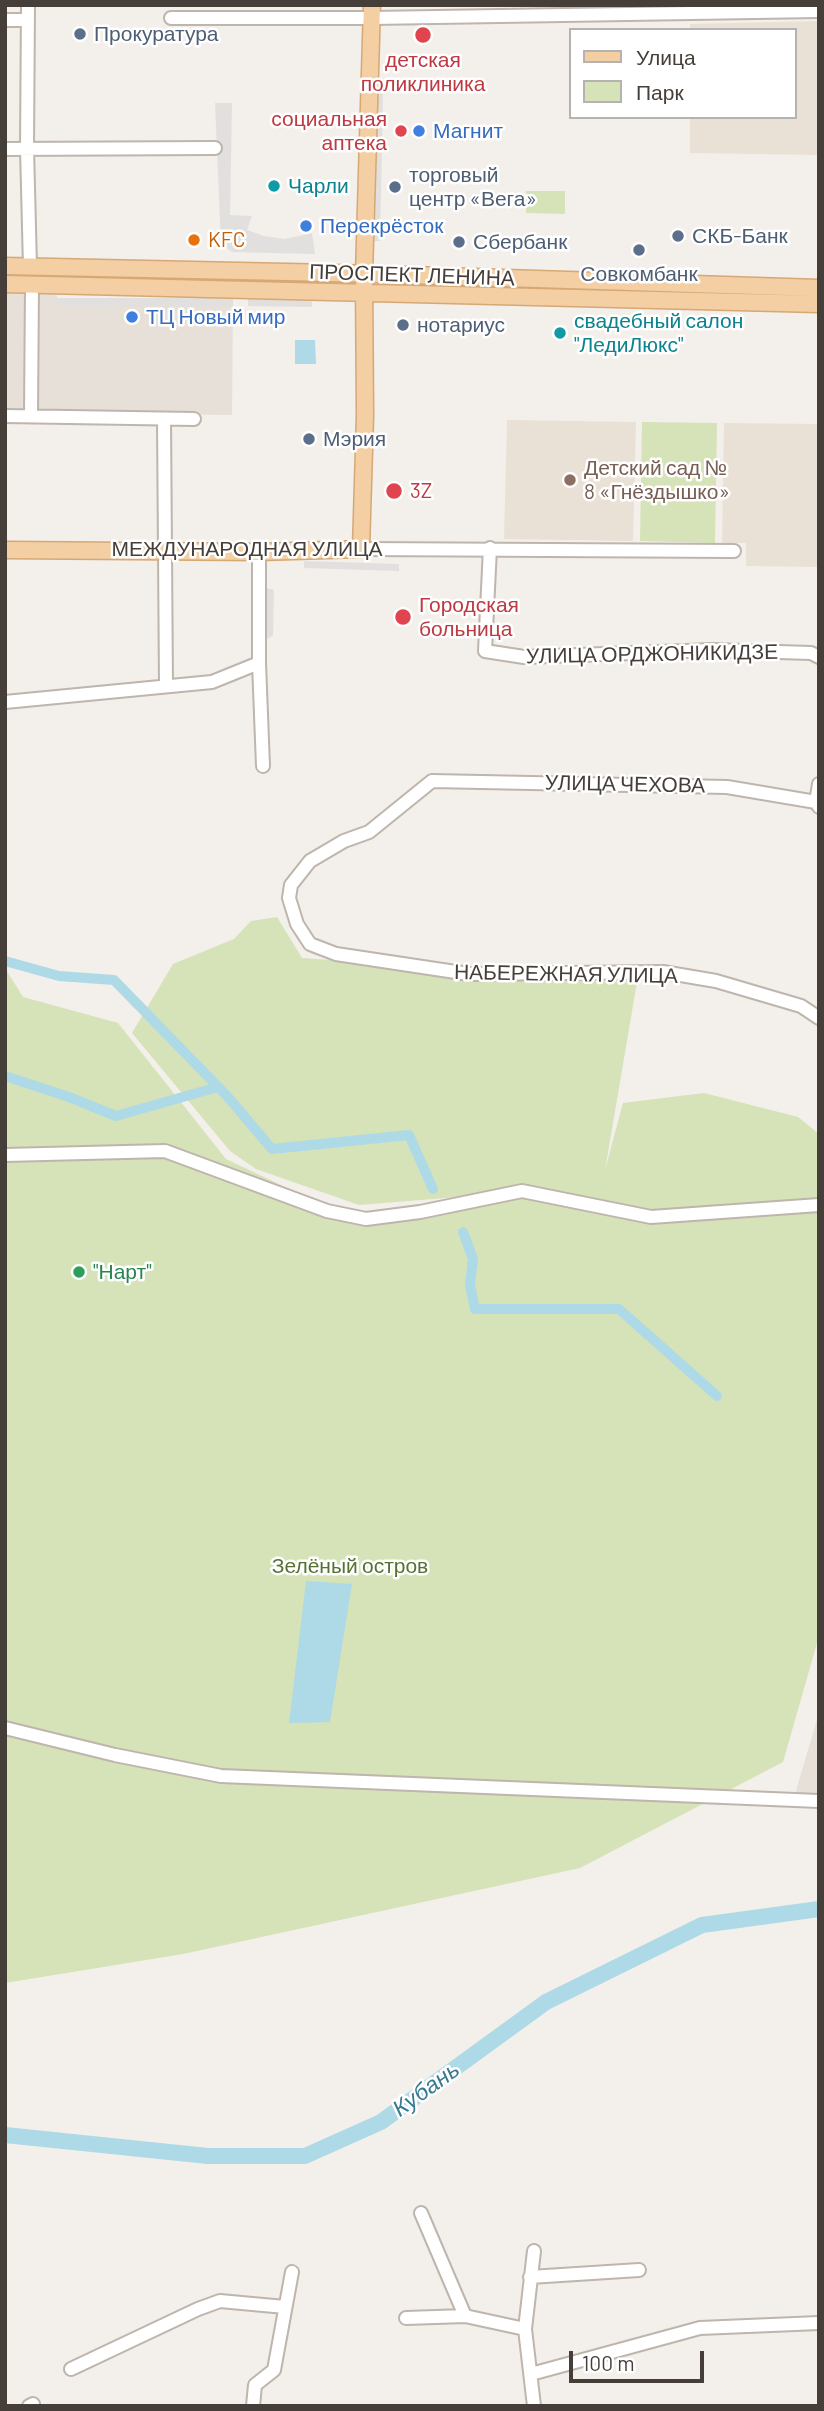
<!DOCTYPE html>
<html>
<head>
<meta charset="utf-8">
<style>
  body { margin:0 }
  #map { position:relative; width:824px; height:2411px; overflow:hidden; background:#f3efea; font-family:Barlow,sans-serif }
  canvas { display:block }
  .frame { position:absolute; inset:0; border:7px solid #463f39; pointer-events:none }
  .legend { position:absolute; left:569px; top:28px; width:228px; height:91px; box-sizing:border-box; background:#fff; border:2px solid #b5b2b0; margin:0; padding:9px 12px; list-style:none; font-size:21px; color:#463f39 }
  .legend li { display:flex; align-items:center; gap:14px; height:35px }
  .legend b { width:35px; border:2px solid #b5b2b0 }
  .scale { position:absolute; left:569px; top:2351px; width:135px; height:32px; box-sizing:border-box; border:4px solid #463f39; border-top:0; padding-left:9px; font-size:21px; line-height:24px; white-space:nowrap; color:#463f39; -webkit-text-stroke:5px #fff; paint-order:stroke }
</style>
</head>
<body>
<div id="map">
<canvas width="824" height="2411"></canvas>
<div class="frame"></div>
<ul class="legend">
<li><b style="height:9px;background:#f3cfa3"></b>Улица</li>
<li><b style="height:19px;background:#d6e2b8"></b>Парк</li>
</ul>
<div class="scale">100 m</div>
</div>
<script>
const ctx = document.querySelector('canvas').getContext('2d');
ctx.lineJoin = 'round';
function fillPath(path, color) { ctx.fillStyle = color; ctx.fill(path, 'evenodd'); }
function strokePath(path, color, width, dash) { ctx.strokeStyle = color; ctx.lineWidth = width; ctx.lineCap = dash ? 'butt' : 'round'; ctx.setLineDash(dash || []); ctx.stroke(path); }
function write(font, color, halo, rows, align = 'center') {
  ctx.font = font + ' Barlow,sans-serif'; ctx.lineWidth = 5; ctx.setLineDash([]); ctx.textBaseline = 'middle'; ctx.strokeStyle = halo; ctx.fillStyle = color; for (const [text, x, y, turn = 0] of rows) {
    ctx.save(); ctx.translate(x, y); ctx.rotate((+turn || 0) * Math.PI / 180); ctx.textAlign = isNaN(turn) ? turn : align; if (halo) ctx.strokeText(text, 0, 0); ctx.fillText(text, 0, 0); ctx.restore();
  }
}
fillPath(new Path2D(`
  M5,292L56,293L57,298H233L232,415L5,413Z
  M819,1713V1796L795,1794Z`), '#e6e0d9');
fillPath(new Path2D(`
  M819,21V155L690,153V117H794V30H690V24Z
  M507,420L636,422L633,541L504,539Z
  M724,423L819,424V567L746,566V543H722Z`), '#eae1d6');
fillPath(new Path2D(`
  M526,191H565V214L526,213Z
  M642,422L717,423L715,543L640,541Z
  M277,917L302,958L637,982L605,1170L623,1103L704,1093L798,1117L819,1134V1636L783,1762L580,1868L183,1954L5,1983V968L23,997L118,1023L226,1159L363,1224L506,1193L359,1205L256,1169L230,1151L132,1033L173,964L234,939L251,921Z`), '#d6e2b8');
fillPath(new Path2D(`
  M375,94H383L380,241H372Z
  M215,103H232L230,215L252,216L247,230L264,236L285,239L312,233L315,254L232,252L221,244Z
  M56,298H233V307L56,306Z
  M248,298H312V307L248,306Z
  M304,561L399,564V571L304,568Z
  M263,587L274,590L273,636L262,641Z`), '#e2e0de');
fillPath(new Path2D(`
  M295,340H315L316,364H295Z
  M306,1581L352,1584L330,1722L289,1723Z`), '#aedae8');
strokePath(new Path2D(`
  M5,961L59,976L114,980L227,1096L272,1149L409,1135L433,1189
  M5,1076L69,1097L116,1116L218,1087
  M463,1232L473,1259L470,1285L475,1309H619L717,1396`), '#aedae8', 10);
strokePath(new Path2D(`
  M5,2135L208,2156H305L381,2122L546,2002L702,1925L819,1909`), '#aedae8', 16);
const minor = new Path2D(`
  M28,5L27,148L30,267
  M171,18H372L819,11
  M5,20H27
  M5,149L215,148
  M31,415L32,285
  M5,416L194,419
  M164,419L166,686
  M490,548L485,651L524,657L713,650L811,653L819,657
  M361,549L734,551
  M259,552V663L263,766
  M5,702L212,682L259,663
  M816,802L727,787L432,781L369,832L344,841L310,861L291,885L289,898L297,924L310,944L336,954L469,974L663,972L716,981L801,1006L819,1018
  M819,807L816,802L819,784
  M5,1155L165,1151L327,1211L366,1219L420,1212L522,1191L651,1217L819,1205
  M5,1728L115,1755L221,1776L819,1801
  M421,2213L465,2316
  M534,2251L525,2329L534,2406
  M530,2277L639,2270
  M406,2318L465,2316L525,2329
  M71,2369L198,2309L220,2301L285,2307
  M531,2374L700,2328L819,2323
  M29,2406L33,2404
  M253,2406L255,2385L274,2370L292,2272`);
const major = new Path2D(`
  M5,266L380,274L819,288
  M5,284L819,304
  M5,550L259,552L361,549L365,416L364,274L372,5`);
strokePath(minor, '#beb5ad', 16);
strokePath(major, '#d6a875', 19);
strokePath(minor, '#fff', 12);
strokePath(major, '#f3cfa3', 16);
for (const [x, y, r, color] of [
  [80,34,7,"#5c6f8a"],
  [423,35,9,"#e0444e"],
  [401,131,7,"#e0444e"],
  [419,131,7,"#3f7fe0"],
  [274,186,7,"#0f9aa8"],
  [395,187,7,"#5c6f8a"],
  [306,226,7,"#3f7fe0"],
  [678,236,7,"#5c6f8a"],
  [194,240,7,"#e8710a"],
  [459,242,7,"#5c6f8a"],
  [639,250,7,"#5c6f8a"],
  [132,317,7,"#3f7fe0"],
  [403,325,7,"#5c6f8a"],
  [560,333,7,"#0f9aa8"],
  [309,439,7,"#5c6f8a"],
  [570,480,7,"#8d6e63"],
  [394,491,9,"#e0444e"],
  [403,617,9,"#e0444e"],
  [79,1272,7,"#2e9e5b"]
]) { const dot = new Path2D(); dot.arc(x, y, r, 0, 2 * Math.PI); ctx.fillStyle = color; ctx.fill(dot); strokePath(dot, '#fff', 2.5); }
write('21px', '#4e5e75', '#fff', [
  ["Прокуратура",94,34],
  ["торговый",409,175],
  ["центр «Вега»",409,199],
  ["СКБ-Банк",692,236],
  ["Сбербанк",473,242],
  ["Совкомбанк",639,274,"center"],
  ["нотариус",417,325],
  ["Мэрия",323,439]
], 'left');
write('21px', '#be3a42', '#fff', [
  ["детская",423,60,"center"],
  ["поликлиника",423,84,"center"],
  ["социальная",387,119,"right"],
  ["аптека",387,143,"right"],
  ["3Z",410,491],
  ["Городская",419,605],
  ["больница",419,629]
], 'left');
write('21px', '#366cbe', '#fff', [
  ["Магнит",433,131],
  ["Перекрёсток",320,226],
  ["ТЦ Новый мир",146,317]
], 'left');
write('21px', '#0d838f', '#fff', [
  ["Чарли",288,186],
  ["свадебный салон",574,321],
  ["\"ЛедиЛюкс\"",574,345]
], 'left');
write('21px', '#c56008', '#fff', [
  ["KFC",208,240]
], 'left');
write('21px', '#463f39', '#fff', [
  ["ПРОСПЕКТ ЛЕНИНА",412,275,2],
  ["МЕЖДУНАРОДНАЯ УЛИЦА",247,549],
  ["УЛИЦА ОРДЖОНИКИДЗЕ",652,654,-1],
  ["УЛИЦА ЧЕХОВА",625,784,1],
  ["НАБЕРЕЖНАЯ УЛИЦА",566,974,1]
]);
write('21px', '#785e54', '#fff', [
  ["Детский сад №",584,468],
  ["8 «Гнёздышко»",584,492]
], 'left');
write('21px', '#27864d', '#fff', [
  ["\"Нарт\"",93,1272]
], 'left');
write('21px', '#557232', '#fff', [
  ["Зелёный остров",350,1566]
]);
write('italic 23px', '#377a90', '#fff', [
  ["Кубань",426,2089,-36]
]);
</script>
</body>
</html>
